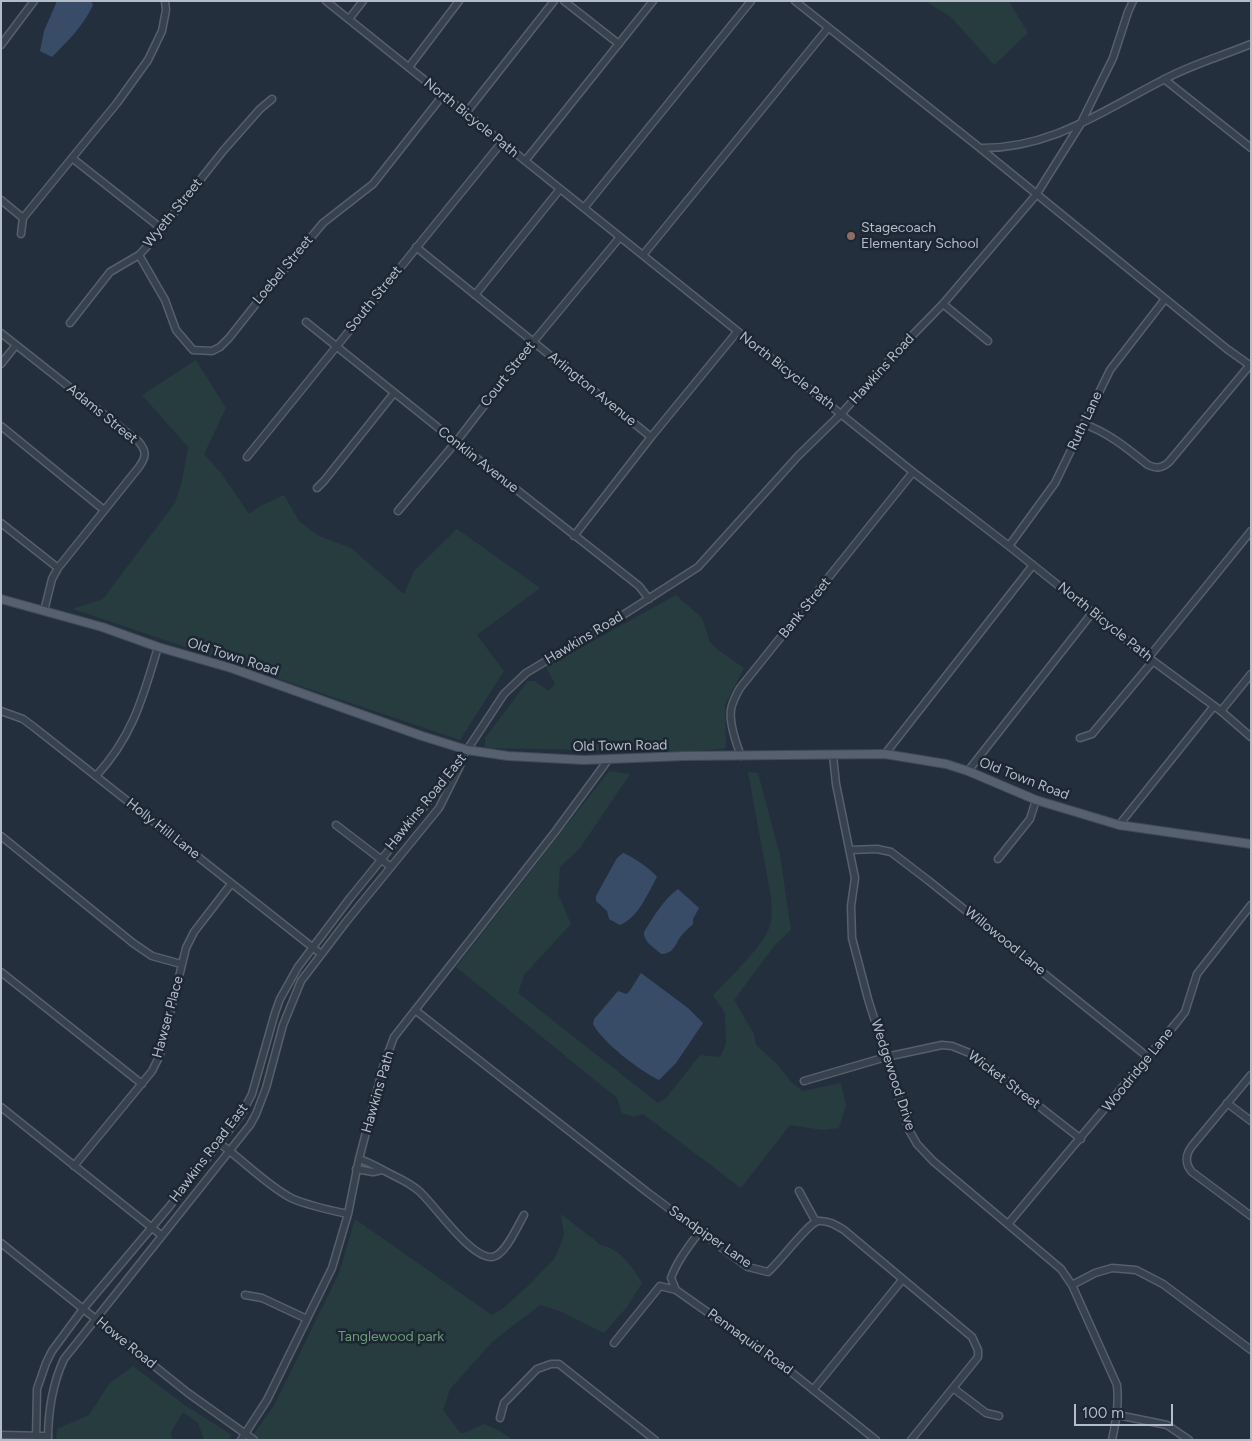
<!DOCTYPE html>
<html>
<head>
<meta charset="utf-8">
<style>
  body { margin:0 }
  #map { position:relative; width:1252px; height:1441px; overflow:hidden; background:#242f3e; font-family:Figtree,sans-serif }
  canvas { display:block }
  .frame { position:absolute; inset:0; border:2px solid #b4bcc9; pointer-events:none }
  .scale { position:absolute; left:1074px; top:1404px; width:99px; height:22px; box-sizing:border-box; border:2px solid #b4bcc9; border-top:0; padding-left:6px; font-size:15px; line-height:18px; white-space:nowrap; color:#b4bcc9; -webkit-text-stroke:4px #1d2633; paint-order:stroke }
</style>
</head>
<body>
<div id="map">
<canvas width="1252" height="1441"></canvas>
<div class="frame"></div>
<div class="scale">100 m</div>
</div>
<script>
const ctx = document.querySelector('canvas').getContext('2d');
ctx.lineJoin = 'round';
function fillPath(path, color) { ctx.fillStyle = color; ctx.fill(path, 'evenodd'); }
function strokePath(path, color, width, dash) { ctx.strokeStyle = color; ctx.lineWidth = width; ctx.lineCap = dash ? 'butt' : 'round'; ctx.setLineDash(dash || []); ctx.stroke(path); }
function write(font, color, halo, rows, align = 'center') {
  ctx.font = font + ' Figtree,sans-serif'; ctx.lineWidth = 5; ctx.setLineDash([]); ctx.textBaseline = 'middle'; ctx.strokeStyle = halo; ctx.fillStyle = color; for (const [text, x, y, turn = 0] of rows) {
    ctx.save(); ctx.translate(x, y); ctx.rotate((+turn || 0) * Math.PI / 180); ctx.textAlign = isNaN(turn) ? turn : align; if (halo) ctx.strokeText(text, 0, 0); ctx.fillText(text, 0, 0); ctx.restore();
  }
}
fillPath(new Path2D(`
  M925,1H1009L1028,33L994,65L951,17Z
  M196,360L226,408L204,454L221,473L249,514L260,506L284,495L299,521L317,535L351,548L404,594L414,571L457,529L540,588L477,635L504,671L460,740L73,609L103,599L175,503L182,481L188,447L142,395Z
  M676,595L702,618L710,642L718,650L744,668L725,705L726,748L690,752L485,748V738L528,681H535L548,691L555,684L546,667Z
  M609,771L630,774L580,848L560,867L558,894L571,924L524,975L518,993L658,1103L666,1098L700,1055L720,1057L726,1044L725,1013L713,995C729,978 765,945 770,925C773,916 771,906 771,897L748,772L758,773L780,855L791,930L775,945L734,1000L754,1034L756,1045L778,1065L791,1082L803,1091L841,1083L846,1105L839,1128L822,1130L790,1125L741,1188L643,1114L634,1117L622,1113L617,1098L456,967Z
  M561,1214L601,1245C620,1249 633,1267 642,1283L627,1307L604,1333L560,1311L540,1305L493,1341L450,1389L443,1410L459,1431V1433H464L484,1424C495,1429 503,1431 512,1440H259L253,1435L275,1404L339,1273L355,1219L492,1315L502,1309L527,1287L555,1258L564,1235Z
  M133,1366L186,1406L232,1435L228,1440H204L198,1423L183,1412L171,1432L172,1440H56L57,1429L89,1415L109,1384Z`), '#263c3f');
fillPath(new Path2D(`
  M57,1H91L93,5C84,25 67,42 52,57L40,51L44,31Z
  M623,853C632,856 652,870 657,877C648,893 638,918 620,925L609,919L607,911L596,901V896L617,858Z
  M678,889L699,908L693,919V924C689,928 684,932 681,936C675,944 674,954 661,954C655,948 643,942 644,932C654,916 663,900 678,889Z
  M641,973L688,1008L703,1023L676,1063L659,1080C640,1071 602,1042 593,1024L594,1019L618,991L626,994L629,992Z`), '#394c67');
const minor = new Path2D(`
  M326,1L913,472L1009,546L1153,661L1221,711L1251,737
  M564,1L619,44
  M795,1L980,148C1051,149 1102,111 1163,80C1190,65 1222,56 1251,44
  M349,19L363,1
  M1,45L34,1
  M409,67L459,1
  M1164,79L1251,148
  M466,113L554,1
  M980,148L1227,349L1251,366
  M72,158L162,229
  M525,161L653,1
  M1,200L23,218L21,234
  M584,208L751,1
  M23,218L117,103L148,60L162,31L166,10L165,1
  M416,247L651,437
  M139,255L165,300L176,330L193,350L212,351L220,347L229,338L267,290L323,223L373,184L443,95
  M643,255L828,28
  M475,295L560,189
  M943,304L988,341
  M306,322L456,442L639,586L649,599
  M70,323L110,272L139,255L152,241L223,151L260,109L272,99
  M1,333L139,442C147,452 146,457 139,467L58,568L52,579L44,611
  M1,364L16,345
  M1084,424C1109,433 1128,449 1148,465C1157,469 1162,468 1169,462L1250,365
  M1,426L104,510
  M247,457L502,142
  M317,488L324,481L394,393
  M398,511L456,442L534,341L620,237
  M1,523L58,568
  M574,536L651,437L737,332
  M1009,546L1055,483L1110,370L1165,299
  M1149,657L1251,531
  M1,711L23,719L35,728L321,954
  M1221,711L1251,674
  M1080,738L1092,734L1153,661
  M885,754L1033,565
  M833,755L836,784L855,878L851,906L852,938L868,999L909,1130L917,1144L933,1161L1061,1269L1072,1285L1117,1385C1119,1405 1116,1421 1112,1440
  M741,756C736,743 729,724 731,710C732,702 736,695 740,688L913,472
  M968,771L1092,613
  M96,776C133,736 143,697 158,647
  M336,825L391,867
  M1119,825L1214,706
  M1,836L133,943L152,956L181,964
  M850,850L877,849L891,852L929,881L1149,1058
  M998,859L1030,819L1036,800
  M1,972L142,1084
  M415,1010L647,1192L734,1257L748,1267L768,1272C779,1263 808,1223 818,1221C828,1220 836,1225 844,1230L972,1337L978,1350V1357L911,1440
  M1251,1075L1192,1146C1185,1155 1185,1164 1192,1172L1251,1216
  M804,1081L886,1057L942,1045L952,1046L972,1054L1081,1139
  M1227,1103L1251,1121
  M1,1107L161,1235
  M219,1143C243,1160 265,1184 291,1198C309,1206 329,1210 348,1214
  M359,1159C368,1162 374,1165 383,1170C395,1177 408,1181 419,1191C435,1205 470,1258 492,1257C505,1256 518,1225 524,1215
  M74,1166L152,1071L160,1055L186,948L194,932L231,884
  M356,1169L373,1172L382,1170
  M799,1191L816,1222
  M1008,1224L1177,1022L1185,1012L1197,974L1251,905
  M700,1231C689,1246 677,1261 671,1278L676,1290L781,1364L876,1440
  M1,1243L188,1393L254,1440
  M1072,1285L1095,1273L1112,1268L1136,1270L1163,1284L1251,1350
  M245,1295L262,1298L307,1319
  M614,1343L660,1286L676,1290
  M953,1388L986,1413L999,1416
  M813,1390L902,1280
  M1118,1415L1167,1425L1189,1440
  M500,1418L504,1403L537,1369L551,1364H559L655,1440
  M1,1435L48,1436
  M36,1440L37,1389L46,1363L52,1351L83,1309L169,1207L241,1115L252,1094L275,1013L280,999L298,967L350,898L429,801L467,750L504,694L526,673L623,615L698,567L798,456L842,413L901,347L943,304L1036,195L1080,125L1113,58L1128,12L1133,1
  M48,1440C48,1411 52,1385 64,1359L250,1125L256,1114L266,1088L283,1025L301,981L346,922L439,808L460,766
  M241,1440L267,1400L332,1268L348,1214L359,1159L384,1064L394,1037L555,832L608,760`);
const major = new Path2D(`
  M1,599L102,627L158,647L231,668L422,736L467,750L508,756L584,760L684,756L885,754L946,764L968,771L1036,800L1119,825L1251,844`);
strokePath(minor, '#565f6c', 9);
strokePath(major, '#414a57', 10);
strokePath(minor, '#38414e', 6);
strokePath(major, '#56606e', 8);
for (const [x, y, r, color] of [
  [851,236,5,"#8d6e63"]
]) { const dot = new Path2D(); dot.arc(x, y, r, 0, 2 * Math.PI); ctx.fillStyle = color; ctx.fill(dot); strokePath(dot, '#1d2633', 2); }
write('14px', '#b4bcc9', '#1d2633', [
  ["North Bicycle Path",471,118,39],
  ["Wyeth Street",173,213,-51],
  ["Loebel Street",283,270,-50],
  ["South Street",374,299,-51],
  ["Hawkins Road",882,369,-48],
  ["North Bicycle Path",787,371,38],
  ["Court Street",508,374,-52],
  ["Arlington Avenue",592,389,39],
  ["Adams Street",102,414,39],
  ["Ruth Lane",1085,421,-65],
  ["Conklin Avenue",478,460,38],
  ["Bank Street",805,608,-51],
  ["North Bicycle Path",1105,622,39],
  ["Hawkins Road",584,638,-31],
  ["Old Town Road",233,657,18],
  ["Old Town Road",620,746,-1],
  ["Old Town Road",1024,779,21],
  ["Hawkins Road East",426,802,-51],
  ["Holly Hill Lane",163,829,38],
  ["Willowood Lane",1005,941,39],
  ["Hawser Place",168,1017,-75],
  ["Woodridge Lane",1138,1070,-51],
  ["Wedgewood Drive",893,1075,72],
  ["Wicket Street",1004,1080,37],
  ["Hawkins Path",378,1092,-74],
  ["Hawkins Road East",209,1153,-53],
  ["Sandpiper Lane",710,1237,35],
  ["Pennaquid Road",750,1342,36],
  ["Howe Road",126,1343,39]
]);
write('14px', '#b4bcc9', '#1d2633', [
  ["Stagecoach",861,228],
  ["Elementary School",861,244]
], 'left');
write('14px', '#6b9a76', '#1d2633', [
  ["Tanglewood park",391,1337]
]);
</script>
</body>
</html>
